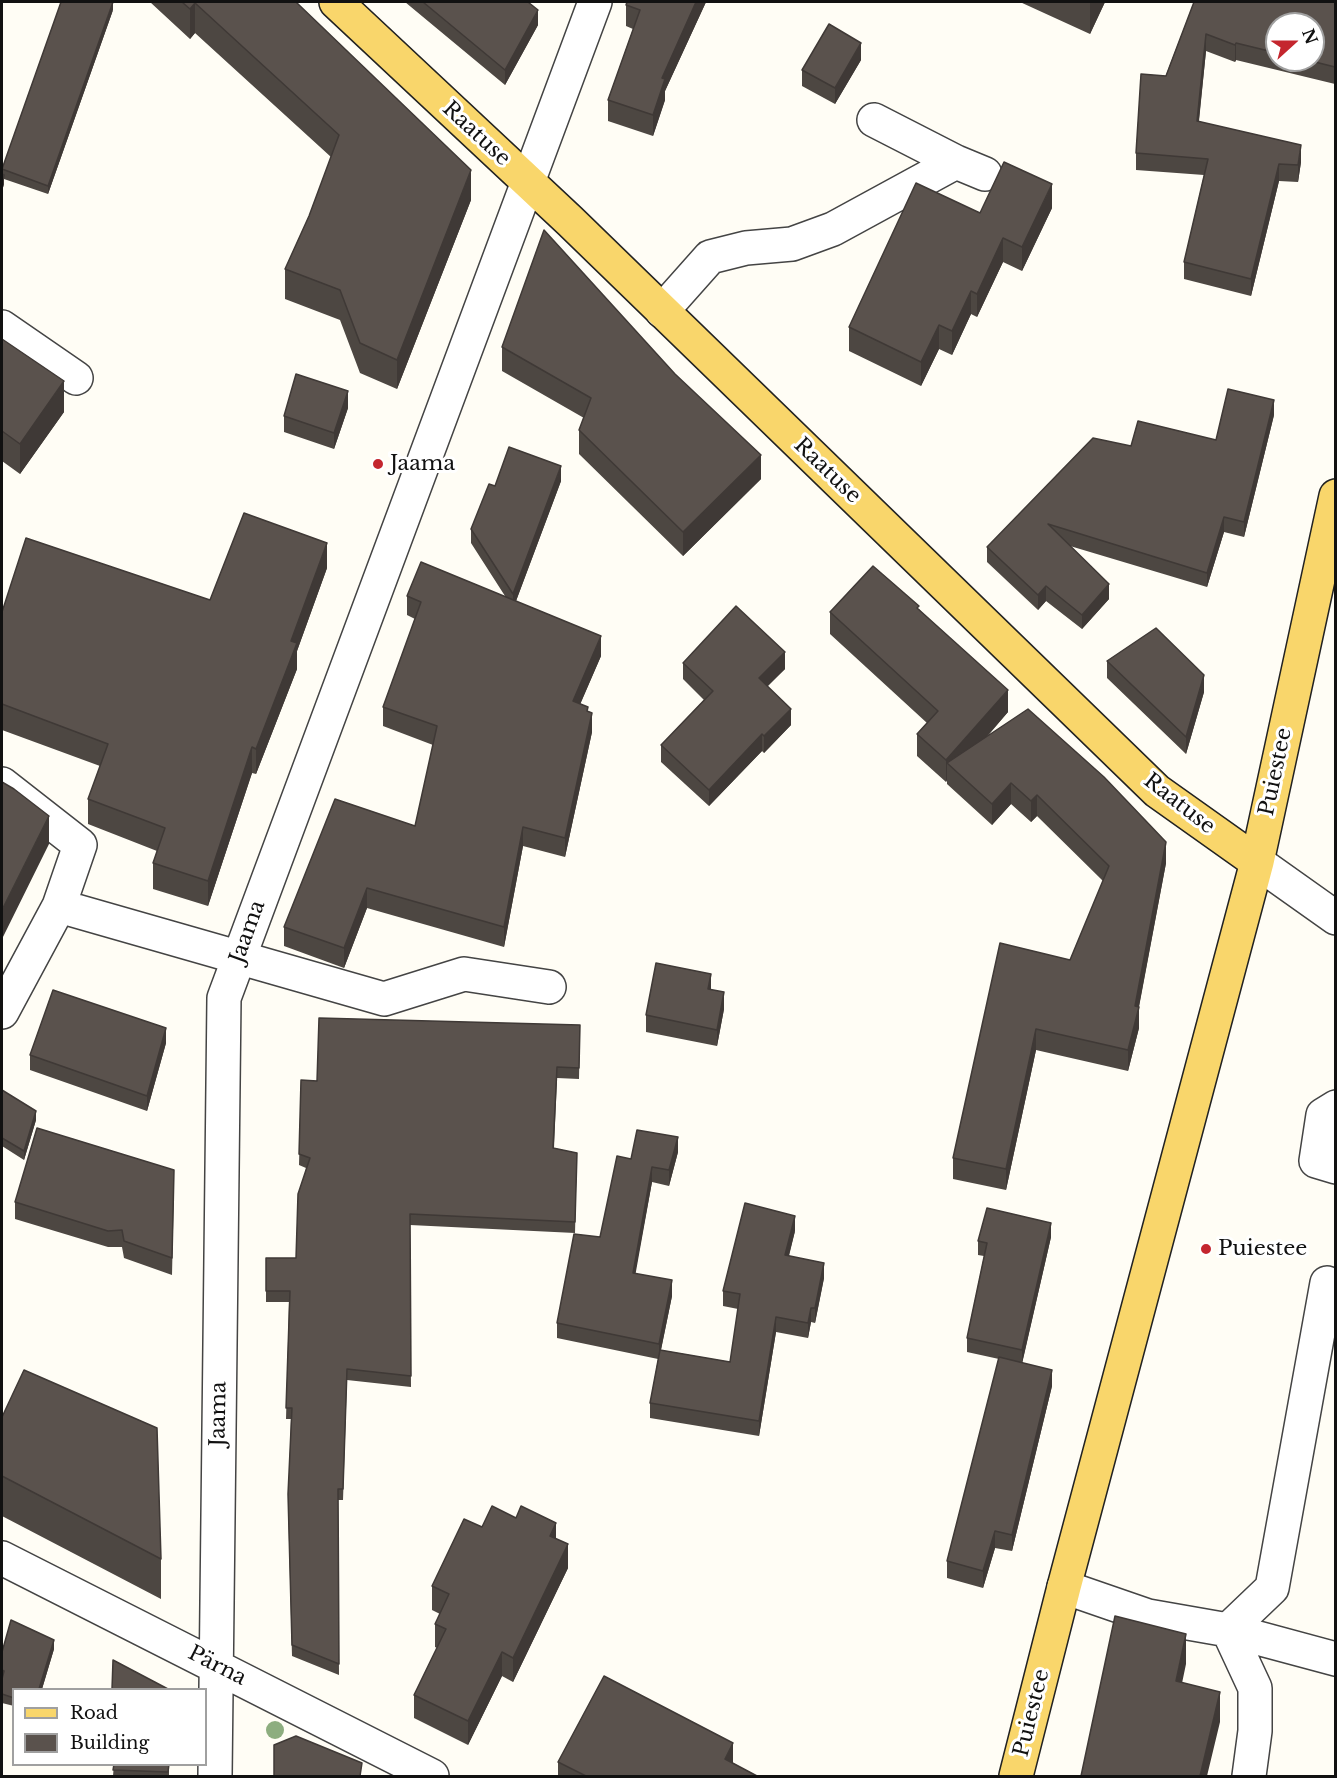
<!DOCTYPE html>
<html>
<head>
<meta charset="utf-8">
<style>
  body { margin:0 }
  #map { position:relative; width:1337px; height:1778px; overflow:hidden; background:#fffdf5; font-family:"Libre Baskerville",serif }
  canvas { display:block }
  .frame { position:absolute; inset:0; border:3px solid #111; pointer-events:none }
  .legend { position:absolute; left:12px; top:1688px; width:195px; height:78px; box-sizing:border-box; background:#fff; border:2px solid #a0a0a0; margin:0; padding:8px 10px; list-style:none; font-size:18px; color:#111 }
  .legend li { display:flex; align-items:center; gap:12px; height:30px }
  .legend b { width:30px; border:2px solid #a0a0a0 }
  .north { position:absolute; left:1265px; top:12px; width:60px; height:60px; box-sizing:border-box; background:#fff; border:2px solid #a0a0a0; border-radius:50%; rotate:69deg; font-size:16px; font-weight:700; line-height:24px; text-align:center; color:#111 }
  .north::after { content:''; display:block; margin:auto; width:21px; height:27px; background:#c4262e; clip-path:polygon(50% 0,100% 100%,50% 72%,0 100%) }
</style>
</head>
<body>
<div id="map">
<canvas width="1337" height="1778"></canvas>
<div class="frame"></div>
<ul class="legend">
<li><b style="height:8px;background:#f9d66b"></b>Road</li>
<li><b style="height:16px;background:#5a524d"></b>Building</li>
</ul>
<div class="north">N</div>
</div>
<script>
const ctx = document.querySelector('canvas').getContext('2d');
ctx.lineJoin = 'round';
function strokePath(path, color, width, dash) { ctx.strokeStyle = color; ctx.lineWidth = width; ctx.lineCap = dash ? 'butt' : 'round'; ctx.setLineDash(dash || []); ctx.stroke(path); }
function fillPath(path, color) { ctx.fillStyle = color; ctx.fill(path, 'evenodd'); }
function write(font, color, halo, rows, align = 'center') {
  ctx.font = font + ' "Libre Baskerville",serif'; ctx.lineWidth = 6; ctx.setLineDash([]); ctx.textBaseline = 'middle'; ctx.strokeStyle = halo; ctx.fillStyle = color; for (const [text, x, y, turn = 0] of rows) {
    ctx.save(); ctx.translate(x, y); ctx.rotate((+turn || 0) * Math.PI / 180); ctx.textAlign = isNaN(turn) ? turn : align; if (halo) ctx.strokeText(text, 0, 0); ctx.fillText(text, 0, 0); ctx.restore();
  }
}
const minor = new Path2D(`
  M874,120L956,162
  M662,311L710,257L746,248L792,244L833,229L956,162L985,174
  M2,327L76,378
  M2,784L80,845L59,906
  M1257,862L1336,918
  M2,1012L59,906L384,999L464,974L549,987
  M1336,1107L1323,1115L1316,1161L1336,1167
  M2,1558L432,1776
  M1064,1587L1148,1616L1228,1630L1272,1588L1327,1283
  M1228,1630L1255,1688V1731L1249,1776
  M1228,1630L1336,1659
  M215,1776L224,998L595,2`);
const major = new Path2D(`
  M336,2L570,221L1157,791L1257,862
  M1016,1776L1064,1587L1257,862L1336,496`);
strokePath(minor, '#444', 36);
strokePath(major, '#222', 36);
strokePath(minor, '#fff', 33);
strokePath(major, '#f9d66b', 33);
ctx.fillStyle = '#8dad7f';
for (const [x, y] of [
  [275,1730]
]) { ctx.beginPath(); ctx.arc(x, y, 9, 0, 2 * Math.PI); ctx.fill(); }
fillPath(new Path2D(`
  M150,2H296L471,200L397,389L360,373L340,320L285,299V269L309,216L331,157L195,33L190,39Z
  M405,2H528L538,25L505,85Z
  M706,2L665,91V100L653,136L608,121V100L633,29L626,26V5Z
  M1020,2H1105L1090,34Z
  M1194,2H1335V84L1236,60L1235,62L1206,51L1199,121L1301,162L1298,182L1279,181L1251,296L1184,279V262L1204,175L1136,170V153ZM1277,24L1313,60H1277Z
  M113,10L48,194L4,179V184L2,191V169Z
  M861,60L835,104L802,86V70Z
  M1052,208L1022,271L1003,262L977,317L971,314L952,355L939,349L921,386L849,351V327L980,213Z
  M2,339L64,412L20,474L2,461Z
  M502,347L761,479L683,556L579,454V430L584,418L502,371Z
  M348,408L334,449L284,432V416Z
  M1274,415L1244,537L1224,532L1207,587L1070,546L1109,599L1082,629L1046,601L1038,610L987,562V547L1131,446L1216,440Z
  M561,481L516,601L601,656L580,704L588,712L592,732L565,857L523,846L504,947L367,908L344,968L284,946V927L415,826L433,745L383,726V707L415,619L407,615V596H505L471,543V529L495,486Z
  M327,568L297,651V669L256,774L252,773L208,906L153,889V863L157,851L88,824V799L100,766L2,730V612L210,600Z
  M919,609L1008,712L986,738L1166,863L1139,1007V1028L1128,1071L1036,1050L1006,1190L953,1179V1158L1070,960L1103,881L1037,816L1031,822L1011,804L992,825L947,784V780L946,782L917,756V734L927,723L830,634V612Z
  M1107,661L1204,692L1186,754L1107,678Z
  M683,663L785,669L767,686L791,725L764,753L762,751L709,806L661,762V745L704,700L683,679Z
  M711,990L724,1009L717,1046L646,1032V1015Z
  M580,1025L579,1079L557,1078L554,1148L577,1153L575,1233L410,1225L411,1387L347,1380L343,1500H338L339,1675L292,1656L288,1505L291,1419H286L289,1302H266V1258H296L306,1168L299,1165L301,1080L317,1081Z
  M166,1043L147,1111L30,1070V1055Z
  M2,1091L36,1120L24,1160L2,1146Z
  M678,1152L669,1186L652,1182L635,1273L672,1296L661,1350L730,1362L738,1309L723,1306V1291L795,1231L789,1256L824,1278L815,1323L811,1322L808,1338L776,1332L759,1436L650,1418V1403L658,1359L557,1338V1323L600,1237L631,1159Z
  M174,1187L172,1275L124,1258L122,1247H108L15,1219V1202Z
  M1051,1237L1022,1363L1052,1386L1012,1551L995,1548L983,1588L947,1578V1561L999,1359L967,1352V1338L984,1256L978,1255V1241Z
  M2,1417L161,1559V1599L2,1516Z
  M482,1527L556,1539L568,1568L513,1682L502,1676L468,1745L414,1718V1695L437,1648L435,1647V1624L440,1614L432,1610V1586Z
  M54,1649L42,1689H14V1706L2,1703V1652Z
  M558,1762L733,1763L757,1776H558Z
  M114,1764H169V1776H113Z`), '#4d4742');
fillPath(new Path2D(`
  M113,2V10L48,194V186Z
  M696,2H706L665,91V100L653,136V115L662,78Z
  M1090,2H1105L1090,34Z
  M195,3V33L190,39V9Z
  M538,10V25L505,85V70Z
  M1206,34V51L1197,138V121Z
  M861,43V60L835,104V88Z
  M1236,43V60L1235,62V45Z
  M1301,145V162L1298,182V165Z
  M1279,164V181L1251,296V279Z
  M471,170V200L397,389V360Z
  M4,175V184L2,191V183Z
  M1052,184V208L1022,271V247Z
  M1003,238V262L977,317V294Z
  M971,291V314L952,355V331Z
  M939,325V349L921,386V362Z
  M64,381V412L20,474V444Z
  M348,391V408L334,449V433Z
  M1274,400V415L1244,537V522Z
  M761,455V479L683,556V532Z
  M561,466V481L513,609V594Z
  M1224,517V532L1207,587V573Z
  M327,543V568L297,651V669L256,774V749L291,641Z
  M1109,584V599L1082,629V615Z
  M1046,586V601L1038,610V595Z
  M601,636V656L573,721V701Z
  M785,652V669L759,695V678Z
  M1204,675V692L1186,754V737Z
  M1008,690V712L956,771L947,763V780L946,782V760Z
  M791,709V725L764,753V736Z
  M592,713V732L565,857V838Z
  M762,734V751L709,806V790Z
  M252,747V773L208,906V881Z
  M1011,783V804L992,825V804Z
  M1037,795V816L1031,822V801Z
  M49,816V844L2,939V910Z
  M523,827V846L504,947V927Z
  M1166,842V863L1138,1011L1139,1007V1028L1128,1071V1050L1135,1006Z
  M367,888V908L344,968V948Z
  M711,974V991L708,989Z
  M724,992V1009L717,1046V1030Z
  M166,1028V1043L147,1111V1096Z
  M1036,1029V1050L1006,1190V1169Z
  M36,1111V1120L24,1160V1151Z
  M678,1137V1152L669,1186V1170Z
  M652,1167V1182L633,1288V1273Z
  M795,1216V1231L785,1270V1255Z
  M1051,1223V1237L1022,1364V1350Z
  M824,1263V1278L815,1323V1308Z
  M672,1280V1296L659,1359V1344Z
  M811,1308V1322L808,1338V1323Z
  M776,1317V1332L759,1436V1421Z
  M1052,1370V1386L1012,1551V1535Z
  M556,1523V1547L550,1536Z
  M995,1531V1548L983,1588V1571Z
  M568,1544V1568L513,1682V1658Z
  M1186,1634V1664L1176,1712V1681Z
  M54,1640V1649L42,1689H39Z
  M502,1652V1676L468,1745V1721Z
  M1220,1692V1722L1207,1776H1200Z
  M733,1743V1767L725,1759Z`), '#3f3936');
const building = new Path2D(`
  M61,2H113L48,186L2,169Z
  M182,2H296L471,170L397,360L360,343L340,290L285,269L309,216L339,135L195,3L190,9Z
  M423,2H528L538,10L505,70Z
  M627,2H696L662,78L665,79L653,115L608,100L640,10L626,5Z
  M1194,2H1335V67L1307,60H1313V24H1277V53L1236,43L1235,45L1206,34L1197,121L1301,145L1298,165L1279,164L1251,279L1184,262L1208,159L1136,153L1141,74L1166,76Z
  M829,24L861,43L835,88L802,70Z
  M1004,162L1052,184L1022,247L1003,238L977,294L971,291L952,331L939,325L921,362L849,327L916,183L980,213Z
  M2,174L4,175L2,183Z
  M544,230L675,374L761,455L683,532L579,430L591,398L502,347Z
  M2,339L64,381L20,444L2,431Z
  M296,374L348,391L334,433L284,416Z
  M1228,389L1274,400L1244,522L1224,517L1207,573L1048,524L1109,584L1082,615L1046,586L1038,595L987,547L1093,438L1131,446L1138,421L1216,440Z
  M509,447L561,466L513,594L471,529L489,484L495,486Z
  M244,513L327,543L291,641L297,643L256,749L252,747L208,881L153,863L165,828L88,799L108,744L2,704V612L26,538L210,600Z
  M421,562L601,636L573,701L588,707L587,711L592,713L565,838L523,827L504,927L367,888L344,948L284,927L335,799L415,826L437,726L383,707L421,602L407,596Z
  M873,566L919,606L917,608L1008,690L946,760L917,734L938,711L830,612Z
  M736,606L785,652L759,678L791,709L764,736L762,734L709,790L661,745L713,691L683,663Z
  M1156,628L1204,675L1186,737L1107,661Z
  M1028,709L1104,777L1166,842L1135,1006L1139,1007L1128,1050L1036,1029L1006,1169L953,1158L1000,943L1070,960L1109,866L1037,795L1031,801L1011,783L992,804L947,763Z
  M2,782L14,789L49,816L2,910Z
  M656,963L711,974L708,989L724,992L717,1030L646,1015Z
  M53,990L166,1028L147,1096L30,1055Z
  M319,1018L580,1025L579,1068L557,1067L553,1148L577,1153L575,1222L410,1214L411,1376L347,1369L343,1489H338L339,1664L292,1645L288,1494L292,1408H286L290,1291H266V1258H296L298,1194L310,1158L299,1154L301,1080L317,1081Z
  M2,1090L36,1111L24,1151L2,1138Z
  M37,1128L174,1170L172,1258L124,1241L122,1230L108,1231L15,1202Z
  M637,1130L678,1137L669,1170L652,1167L633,1273L672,1280L659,1344L557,1323L574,1234L600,1237L617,1156L631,1159Z
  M745,1203L795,1216L785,1255L824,1263L815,1308H811L808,1323L776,1317L759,1421L650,1403L660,1350L730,1362L740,1294L723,1291Z
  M987,1208L1051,1223L1022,1350L967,1338L987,1243L978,1241Z
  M999,1357L1052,1370L1012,1535L995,1531L983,1571L947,1561Z
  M24,1370L157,1428L161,1559L2,1476V1417Z
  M492,1506L516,1518L521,1506L556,1523L550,1536L568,1544L513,1658L502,1652L468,1721L414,1695L446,1629L435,1624L449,1594L432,1586L464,1519L482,1527Z
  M1115,1616L1186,1634L1176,1681L1220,1692L1200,1776H1081Z
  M11,1620L54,1640L39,1689H14V1698L2,1694V1679L4,1671L2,1670V1652Z
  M113,1660L168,1689H112Z
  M604,1676L733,1743L725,1759L757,1776H586L558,1762Z
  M296,1736L362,1763L360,1776H274V1745Z
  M114,1764H169L168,1772L113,1770Z`);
fillPath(building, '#5a524d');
strokePath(building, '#3f3936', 1.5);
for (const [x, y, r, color] of [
  [378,464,6,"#c4262e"],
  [1206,1249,6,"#c4262e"]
]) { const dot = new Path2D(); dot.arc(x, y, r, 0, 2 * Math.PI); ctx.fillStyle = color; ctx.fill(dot); strokePath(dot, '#fff', 2); }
write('21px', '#111', '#fff', [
  ["Raatuse",476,134,43],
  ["Raatuse",827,471,44],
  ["Puiestee",1276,772,-78],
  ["Raatuse",1179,804,38],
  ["Jaama",248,932,-70],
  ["Jaama",219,1414,-89],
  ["Pärna",217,1666,27],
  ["Puiestee",1032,1713,-76]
]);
write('21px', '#111', '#fff', [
  ["Jaama",390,464],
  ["Puiestee",1218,1249]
], 'left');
</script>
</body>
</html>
